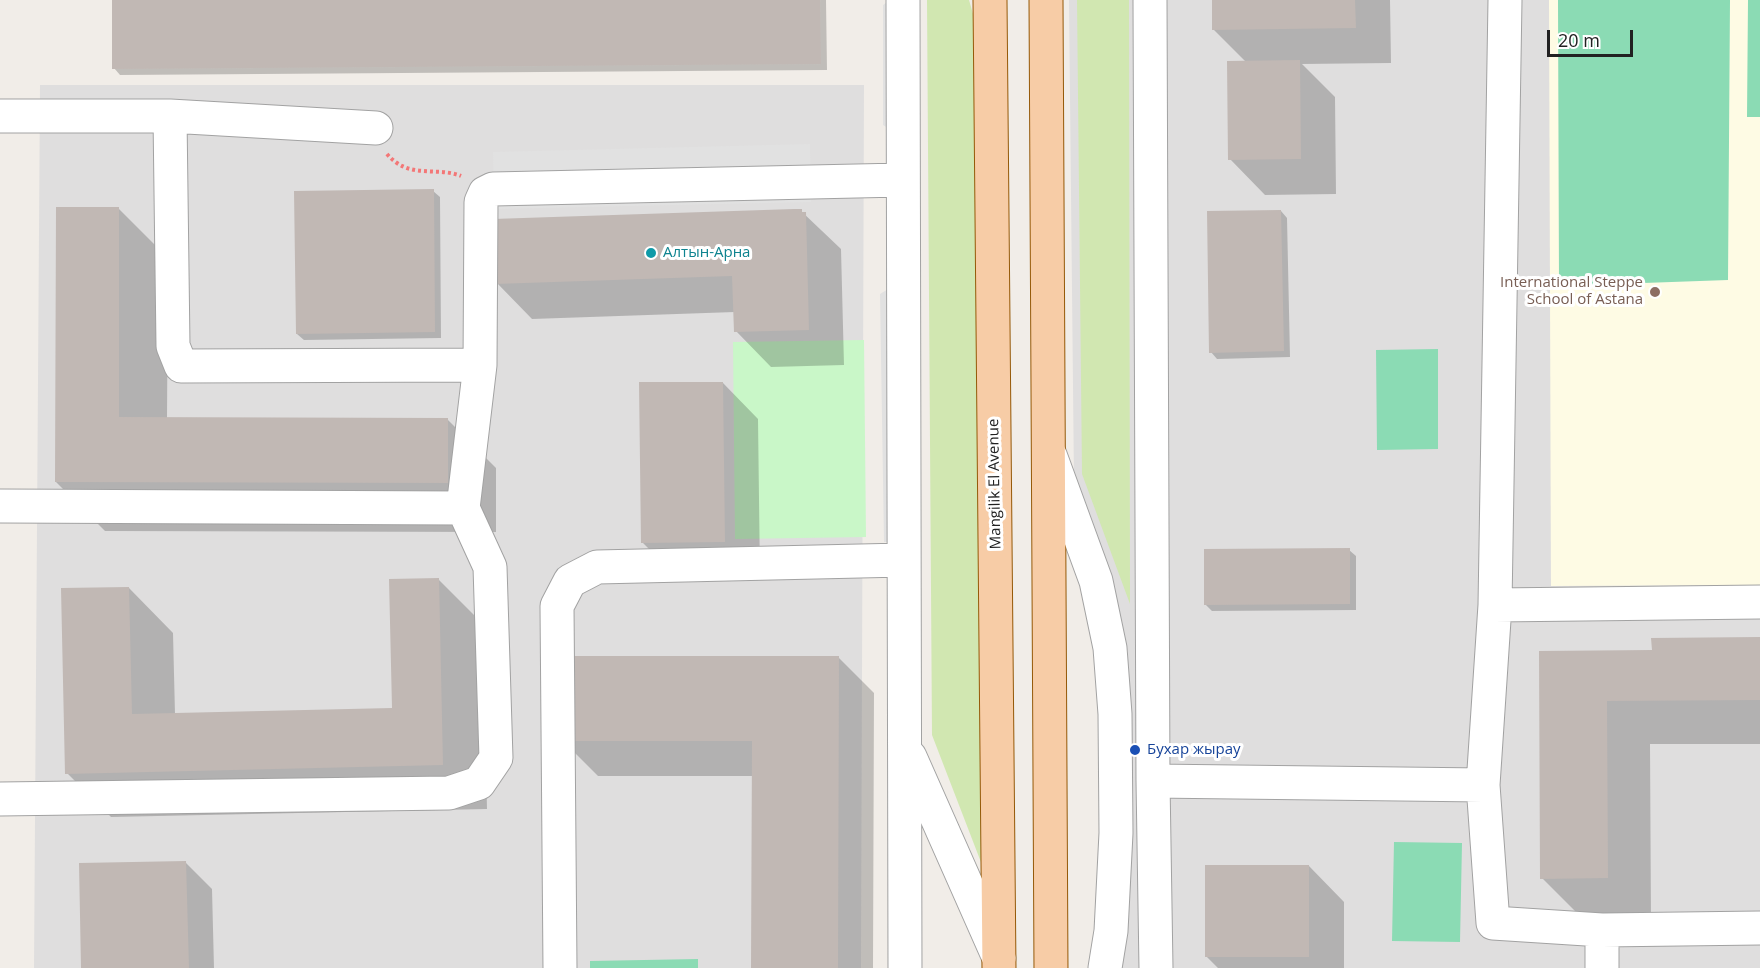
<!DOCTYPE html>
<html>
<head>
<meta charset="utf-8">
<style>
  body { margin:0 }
  #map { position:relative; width:1760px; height:968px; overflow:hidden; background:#f1ede8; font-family:"Open Sans",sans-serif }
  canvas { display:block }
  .scale { position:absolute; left:1547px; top:30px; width:86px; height:27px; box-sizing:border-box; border:3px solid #212121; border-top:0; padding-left:8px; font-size:18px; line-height:21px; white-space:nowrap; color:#212121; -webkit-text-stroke:4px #fff; paint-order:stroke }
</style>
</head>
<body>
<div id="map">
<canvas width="1760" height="968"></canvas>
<div class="scale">20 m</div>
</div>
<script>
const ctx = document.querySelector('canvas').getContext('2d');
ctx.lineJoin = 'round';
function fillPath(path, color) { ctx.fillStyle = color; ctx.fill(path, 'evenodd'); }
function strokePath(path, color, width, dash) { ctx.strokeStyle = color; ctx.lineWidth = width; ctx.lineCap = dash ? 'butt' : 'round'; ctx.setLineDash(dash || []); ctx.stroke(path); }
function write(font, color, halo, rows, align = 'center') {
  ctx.font = font + ' "Open Sans",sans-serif'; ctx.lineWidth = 6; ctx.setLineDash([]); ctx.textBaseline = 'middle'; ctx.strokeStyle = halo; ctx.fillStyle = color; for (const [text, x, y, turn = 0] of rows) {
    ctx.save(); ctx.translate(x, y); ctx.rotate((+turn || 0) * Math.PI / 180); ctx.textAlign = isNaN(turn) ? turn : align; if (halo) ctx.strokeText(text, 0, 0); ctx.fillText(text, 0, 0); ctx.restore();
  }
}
fillPath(new Path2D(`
  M1069,0H1760V968H1113L1125,926L1128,652L1074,482Z
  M40,85H864L861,968H34Z`), '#dfdede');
fillPath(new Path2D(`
  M1549,0H1760V585L1551,586Z`), '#fefbe4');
fillPath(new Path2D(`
  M927,0H969L978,31L989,883L932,735Z
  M1077,0H1129L1130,604L1082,474Z`), '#d1e7b1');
fillPath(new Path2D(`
  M864,340L866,537L735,539L733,342Z`), '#c9f7c8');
fillPath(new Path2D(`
  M1558,0H1730L1728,280L1559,286Z
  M1748,0H1760V117H1747Z
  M1438,349V449L1377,450L1376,350Z
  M1394,842L1462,843L1460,942L1392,941Z
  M698,959V968H590V961Z`), '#8bdbb4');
fillPath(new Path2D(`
  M890,0L903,138L883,125V5Z
  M810,144L811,202L494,209L493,152Z
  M903,280L904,541L884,542L880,294Z`), '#e1e1e1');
fillPath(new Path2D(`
  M114,0H826L827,70L120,75L114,68Z
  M1213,0H1390L1391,63L1302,64L1335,97L1336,194L1265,195L1230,159L1247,63L1213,29Z
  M433,191L440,197L441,338L304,340L297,334Z
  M119,209L168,258L167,419H447L496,468V532L105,531L56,482Z
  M801,211L841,249L844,365L771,367L736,331L735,312L532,319L497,283Z
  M1281,211L1287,218L1290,357L1217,359L1211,352Z
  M723,383L758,419L760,577L678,578L642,542Z
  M1349,550L1356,556V610L1212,611L1205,604Z
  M439,580L483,624L487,809L111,817L67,773L129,588L173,633L175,714L393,709Z
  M1760,638V744H1650L1651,922H1586L1542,878L1540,652H1653Z
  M838,657L874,693L873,968H753V776H598L563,741Z
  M186,863L212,889L214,968H82Z
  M1309,866L1344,902V968H1218L1206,956Z`), '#0003');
fillPath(new Path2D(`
  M112,0H820L821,64L112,69Z
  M1212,0H1355L1356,28L1212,30Z
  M1300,60L1301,159L1228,160L1227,61Z
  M434,189L435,332L296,334L294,191Z
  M56,207H119V417L448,418V483L55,482Z
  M794,209H802V212H806L809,330L734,332L732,276L495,284L493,219Z
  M1281,210L1284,351L1209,353L1207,211Z
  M639,382H723L725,542L641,543Z
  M1350,548V604L1204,605V549Z
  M439,578L443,765L65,774L61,588L129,587L132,714L392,708L389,579Z
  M1760,637V700L1607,701L1608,878L1540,879L1539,651L1652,650L1651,638Z
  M562,656H839L838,968H751L752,741H561Z
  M186,861L189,968H81L79,863Z
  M1205,865H1309V957H1205Z`), '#c1b8b4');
const minor = new Path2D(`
  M903,0L905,968
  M1150,0L1153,781L1156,968
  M1505,0L1495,605L1483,785L1493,923L1602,930L1760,928
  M0,116H170L376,128
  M170,116L173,346L181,366L480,365
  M1050,455L1096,581L1110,648L1115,714L1116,833L1111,931L1105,968
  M0,506L463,508
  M1495,605L1760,602
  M910,757L999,958
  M1153,781L1483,785
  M0,799L449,793L479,783L496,758L490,567L463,508L480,365L481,202L485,193L493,189L902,180
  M1602,930V968
  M560,968L557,606L570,581L597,567L904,560`);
const major = new Path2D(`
  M990,0L999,968
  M1046,0L1051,968`);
strokePath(minor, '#a2a2a2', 35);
strokePath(major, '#955908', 35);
strokePath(new Path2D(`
  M387,154C409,180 436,166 461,176`), '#f37777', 4, [3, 3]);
strokePath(minor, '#fff', 33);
strokePath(major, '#f7cca6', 33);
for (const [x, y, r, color] of [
  [651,253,6,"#0f9aa8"],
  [1655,292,6,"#8d6e63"],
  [1135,750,6,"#1a4fb4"]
]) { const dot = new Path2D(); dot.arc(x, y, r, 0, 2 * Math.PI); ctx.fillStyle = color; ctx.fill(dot); strokePath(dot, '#fff', 2); }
write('15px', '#0d838f', '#fff', [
  ["Алтын-Арна",663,253]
], 'left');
write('15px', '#785e54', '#fff', [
  ["International Steppe",1643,283],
  ["School of Astana",1643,300]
], 'right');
write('15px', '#212121', '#fff', [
  ["Mangilik El Avenue",995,484,-91]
]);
write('15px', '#164399', '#fff', [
  ["Бухар жырау",1147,750]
], 'left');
</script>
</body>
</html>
